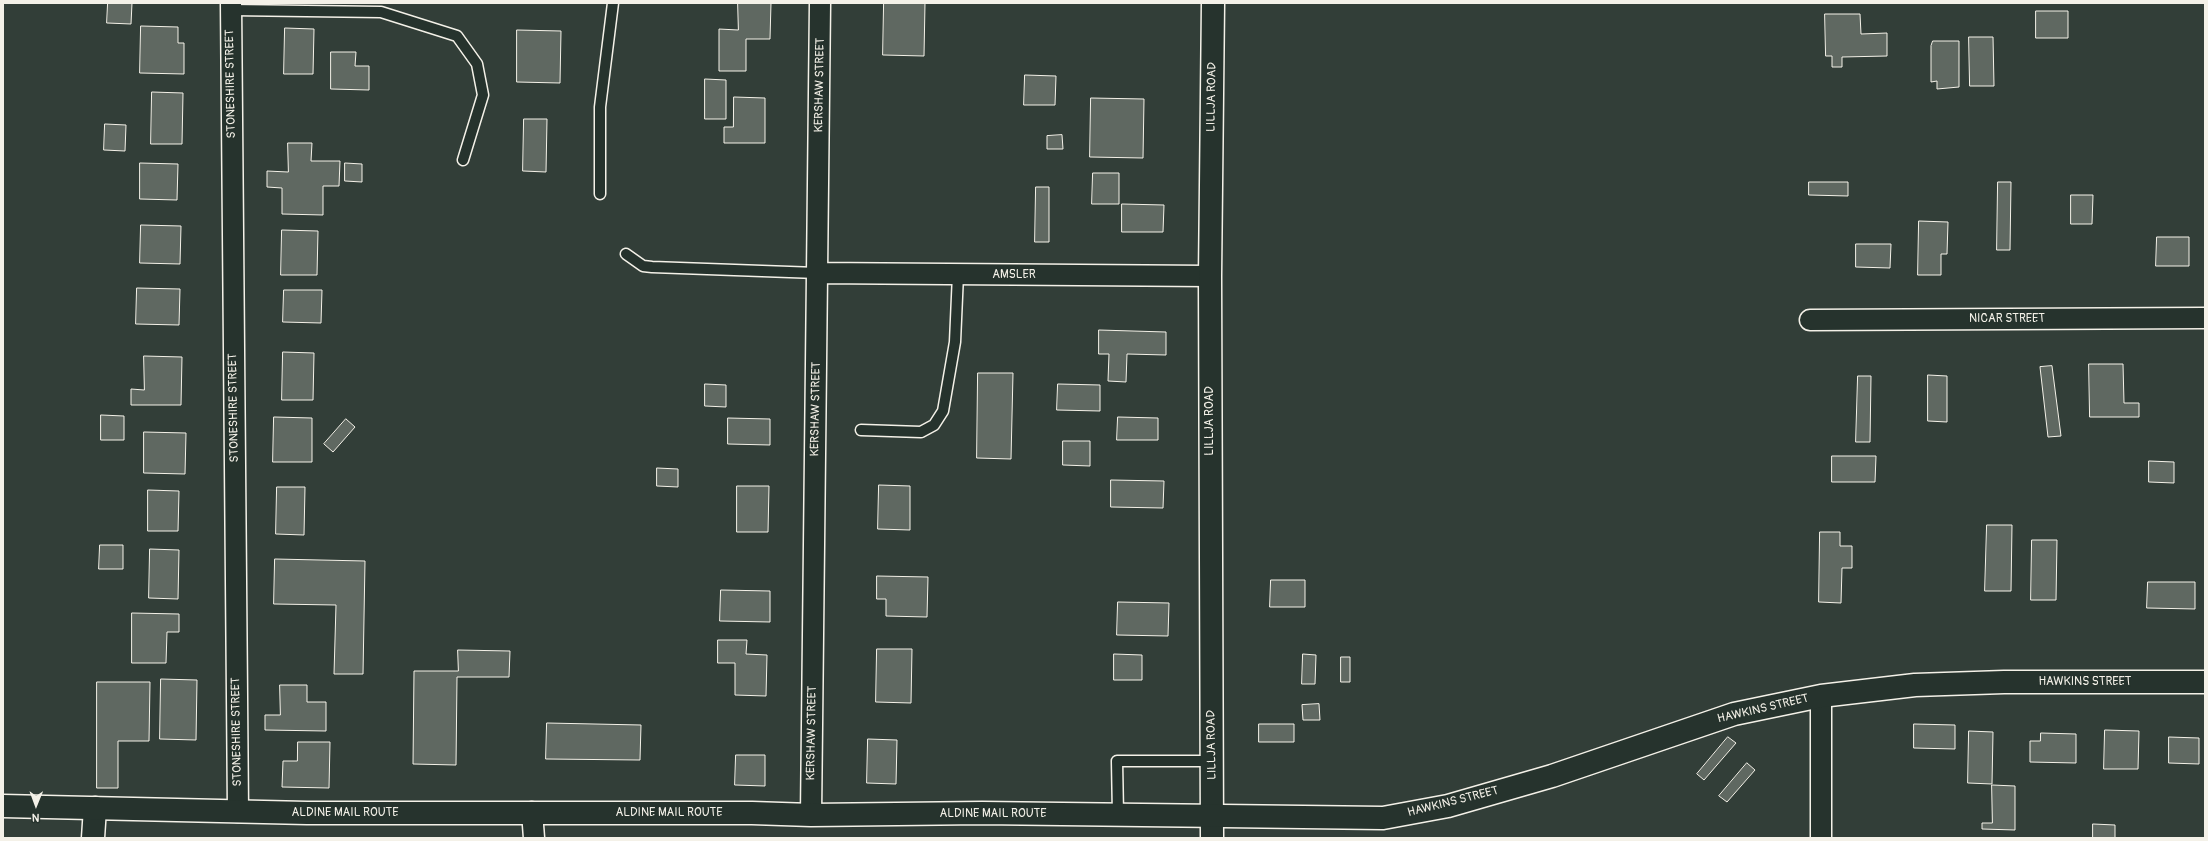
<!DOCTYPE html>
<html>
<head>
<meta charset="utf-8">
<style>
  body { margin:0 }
  #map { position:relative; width:2208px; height:841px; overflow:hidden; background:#323e38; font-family:Pangolin,sans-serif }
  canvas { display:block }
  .frame { position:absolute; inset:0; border:4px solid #f4f1e8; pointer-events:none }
  .north { position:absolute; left:16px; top:785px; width:40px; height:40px; -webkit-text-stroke:3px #26332d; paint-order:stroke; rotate:181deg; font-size:11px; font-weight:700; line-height:16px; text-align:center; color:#f4f1e8 }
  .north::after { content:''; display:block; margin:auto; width:14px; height:18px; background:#f4f1e8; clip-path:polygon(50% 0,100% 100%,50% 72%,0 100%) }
</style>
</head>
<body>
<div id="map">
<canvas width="2208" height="841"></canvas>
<div class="frame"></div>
<div class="north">N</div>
</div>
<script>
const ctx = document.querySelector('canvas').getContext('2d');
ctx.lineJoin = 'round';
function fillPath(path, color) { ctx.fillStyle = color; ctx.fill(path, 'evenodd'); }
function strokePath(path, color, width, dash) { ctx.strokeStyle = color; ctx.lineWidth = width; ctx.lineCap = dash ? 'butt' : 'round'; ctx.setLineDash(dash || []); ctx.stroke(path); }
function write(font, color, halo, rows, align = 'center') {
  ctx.font = font + ' Pangolin,sans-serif'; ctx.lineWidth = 3; ctx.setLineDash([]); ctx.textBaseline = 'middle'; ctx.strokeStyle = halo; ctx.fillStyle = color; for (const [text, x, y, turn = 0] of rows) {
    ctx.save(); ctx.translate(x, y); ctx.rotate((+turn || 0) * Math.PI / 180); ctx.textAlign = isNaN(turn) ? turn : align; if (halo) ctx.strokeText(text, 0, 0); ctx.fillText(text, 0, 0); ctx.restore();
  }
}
const building = new Path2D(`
  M108,3H132L131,24L107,23Z
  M738,3H771L770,39H746V71H719V29L738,30Z
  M884,3H925L924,56L883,55Z
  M2036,11H2068V38H2036Z
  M1825,14H1860L1861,34L1887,33V56L1842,57V67H1832V56H1826Z
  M141,26L178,27V43H184V74L140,73Z
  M285,28L314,29L313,74H284Z
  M517,30L561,31L560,83L517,82Z
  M1969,37H1993L1994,86H1970Z
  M1933,41H1959V87L1937,89V81L1931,82V46Z
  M331,52H356L355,66H369V90L331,89Z
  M1025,75L1056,76L1055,105H1024Z
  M705,79L726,80V119H705Z
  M152,92L183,93L182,144H151Z
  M734,97L765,98V143H724V127H733Z
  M1091,98L1144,99L1143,158L1090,157Z
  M524,119H547L546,172L523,171Z
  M105,124L126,125L125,151L104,150Z
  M1062,135L1063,149H1047V136Z
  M288,143H312L311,161H340L339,186H323V215L282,214V188L267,187V171L288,172Z
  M140,163L178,164L177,200L140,199Z
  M345,163L362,164V182L345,181Z
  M1093,173H1119V204H1092Z
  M1809,182H1848V196L1809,195Z
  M1998,182H2011L2010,250H1997Z
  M1036,187H1049V242H1035Z
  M2071,195H2093L2092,224H2071Z
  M1122,204L1164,205L1163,232H1122Z
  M1919,221L1948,222L1947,254H1941V275H1918Z
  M141,225L181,226L180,264L140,263Z
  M282,230L318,231L317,275H281Z
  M2157,237H2189V266H2156Z
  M1856,244H1891L1890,268L1856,267Z
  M137,288L180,289L179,325L136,324Z
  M284,290H322L321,323L283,322Z
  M1099,330L1166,332V355L1127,354L1126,382L1108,381L1109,354H1099Z
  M283,352L314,353L313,400H282Z
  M144,356L182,357L181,405H131V389L144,390Z
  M2089,364H2123L2124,403H2139V417H2090Z
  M2052,366L2061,436L2048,437L2040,367Z
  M978,373H1013L1011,459L977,458Z
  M1928,375L1947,376V422L1928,421Z
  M1858,376H1871L1870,442H1856Z
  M705,384L726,385V407L705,406Z
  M1058,384L1100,385V411L1057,410Z
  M101,415L124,416V440H101Z
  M274,417L312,418V462H273Z
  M1118,417L1158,418V440H1117Z
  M728,418L770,419V445L728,444Z
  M346,419L355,427L333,452L324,444Z
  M144,432L186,433L185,474L144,473Z
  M1063,441H1090V466L1063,465Z
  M1832,456H1876L1875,482H1832Z
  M2149,461L2174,462V483L2149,482Z
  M657,468L678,469V487L657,486Z
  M1111,480L1164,481L1163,508L1111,507Z
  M879,485L910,486V530L878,529Z
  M737,486H769L768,532H737Z
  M277,487H305L304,535L276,534Z
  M148,490L179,491L178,531H148Z
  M1987,525H2012L2011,591H1985Z
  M1820,532H1840V546H1852V568H1842L1841,603L1819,602Z
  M2032,540H2057L2056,600H2031Z
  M100,545H123V569H99Z
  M150,549L179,550L178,599L149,598Z
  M275,559L365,561L363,674H334L336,605L274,604Z
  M877,576L928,577L927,617L886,616V599H877Z
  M1271,580H1305V607H1270Z
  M2148,582H2195V609L2147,608Z
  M721,590L770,591V622L720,621Z
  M1118,602L1169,603L1168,636L1117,635Z
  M132,613L179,614V632H167L166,663H132Z
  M718,640H747L746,654L767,655L766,696L735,695V663H718Z
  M877,649H912L911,703L876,702Z
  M458,650L510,651L509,677H457L456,765L413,764L414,671H458Z
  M1114,654L1142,655V680H1114Z
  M1303,654L1316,655L1315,684H1302Z
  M1341,657H1350V682H1341Z
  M161,679L197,680L196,740L160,739Z
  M97,682H150L149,741H118V788H97Z
  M280,685H307V702H326V731L265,730V715H280Z
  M1319,704L1320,720H1303L1302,705Z
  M547,723L641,725L640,760L546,759Z
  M1259,724H1294V742H1259Z
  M1914,724L1955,725V749L1914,748Z
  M2105,730L2139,731L2138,769H2104Z
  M1969,731L1993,732L1992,784L1968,783Z
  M2041,733L2076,734V763L2030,762V741H2040Z
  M1728,737L1736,743L1704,780L1697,774Z
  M2169,737L2199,738V764L2169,763Z
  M868,739L897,740L896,784L867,783Z
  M298,742H330L329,788L282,787L283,761H297Z
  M736,755H765V786L735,785Z
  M1747,763L1755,770L1727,802L1719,796Z
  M1992,785L2015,786V830L1982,829V823H1992Z
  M2093,824L2115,825V838H2093Z`);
fillPath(building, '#5f6861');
strokePath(building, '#f4f1e8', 1);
const service = new Path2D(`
  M231,10L381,12L457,36L477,64L483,95L463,160
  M600,194V107L613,3
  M626,254L643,266L652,267L817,273
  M861,430L921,432L934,425L943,411L955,342L958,274
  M1118,815L1117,761H1211`);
const minor = new Path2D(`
  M231,3L238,812
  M817,273L1210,276
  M1810,320L2205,318
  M1821,696V838
  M532,812L534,838
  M811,815L820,3`);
const tertiary = new Path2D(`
  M93,838L95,808
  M1212,838L1210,276L1213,3`);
const secondary = new Path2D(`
  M3,806L307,813H752L811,815L982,813L1383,818L1448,806L1552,776L1734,714L1821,696L1915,685L2004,682H2205`);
strokePath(service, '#f4f1e8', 13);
strokePath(minor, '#f4f1e8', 23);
strokePath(tertiary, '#f4f1e8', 25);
strokePath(secondary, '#f4f1e8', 25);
strokePath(service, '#26332d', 10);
strokePath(minor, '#26332d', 20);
strokePath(tertiary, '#26332d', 22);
strokePath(secondary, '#26332d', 22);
write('12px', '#f4f1e8', '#26332d', [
  ["STONESHIRE STREET",231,84,-91],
  ["KERSHAW STREET",820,85,-89],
  ["LILLJA ROAD",1212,97,-89],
  ["AMSLER",1014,275],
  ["NICAR STREET",2007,319],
  ["STONESHIRE STREET",234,408,-91],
  ["KERSHAW STREET",816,409,-89],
  ["LILLJA ROAD",1210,421,-90],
  ["HAWKINS STREET",2085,682],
  ["HAWKINS STREET",1763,709,-13],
  ["STONESHIRE STREET",237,732,-91],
  ["KERSHAW STREET",812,733,-89],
  ["LILLJA ROAD",1212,745,-91],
  ["HAWKINS STREET",1453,802,-14],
  ["ALDINE MAIL ROUTE",345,813],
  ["ALDINE MAIL ROUTE",669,813],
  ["ALDINE MAIL ROUTE",993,814]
]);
</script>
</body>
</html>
